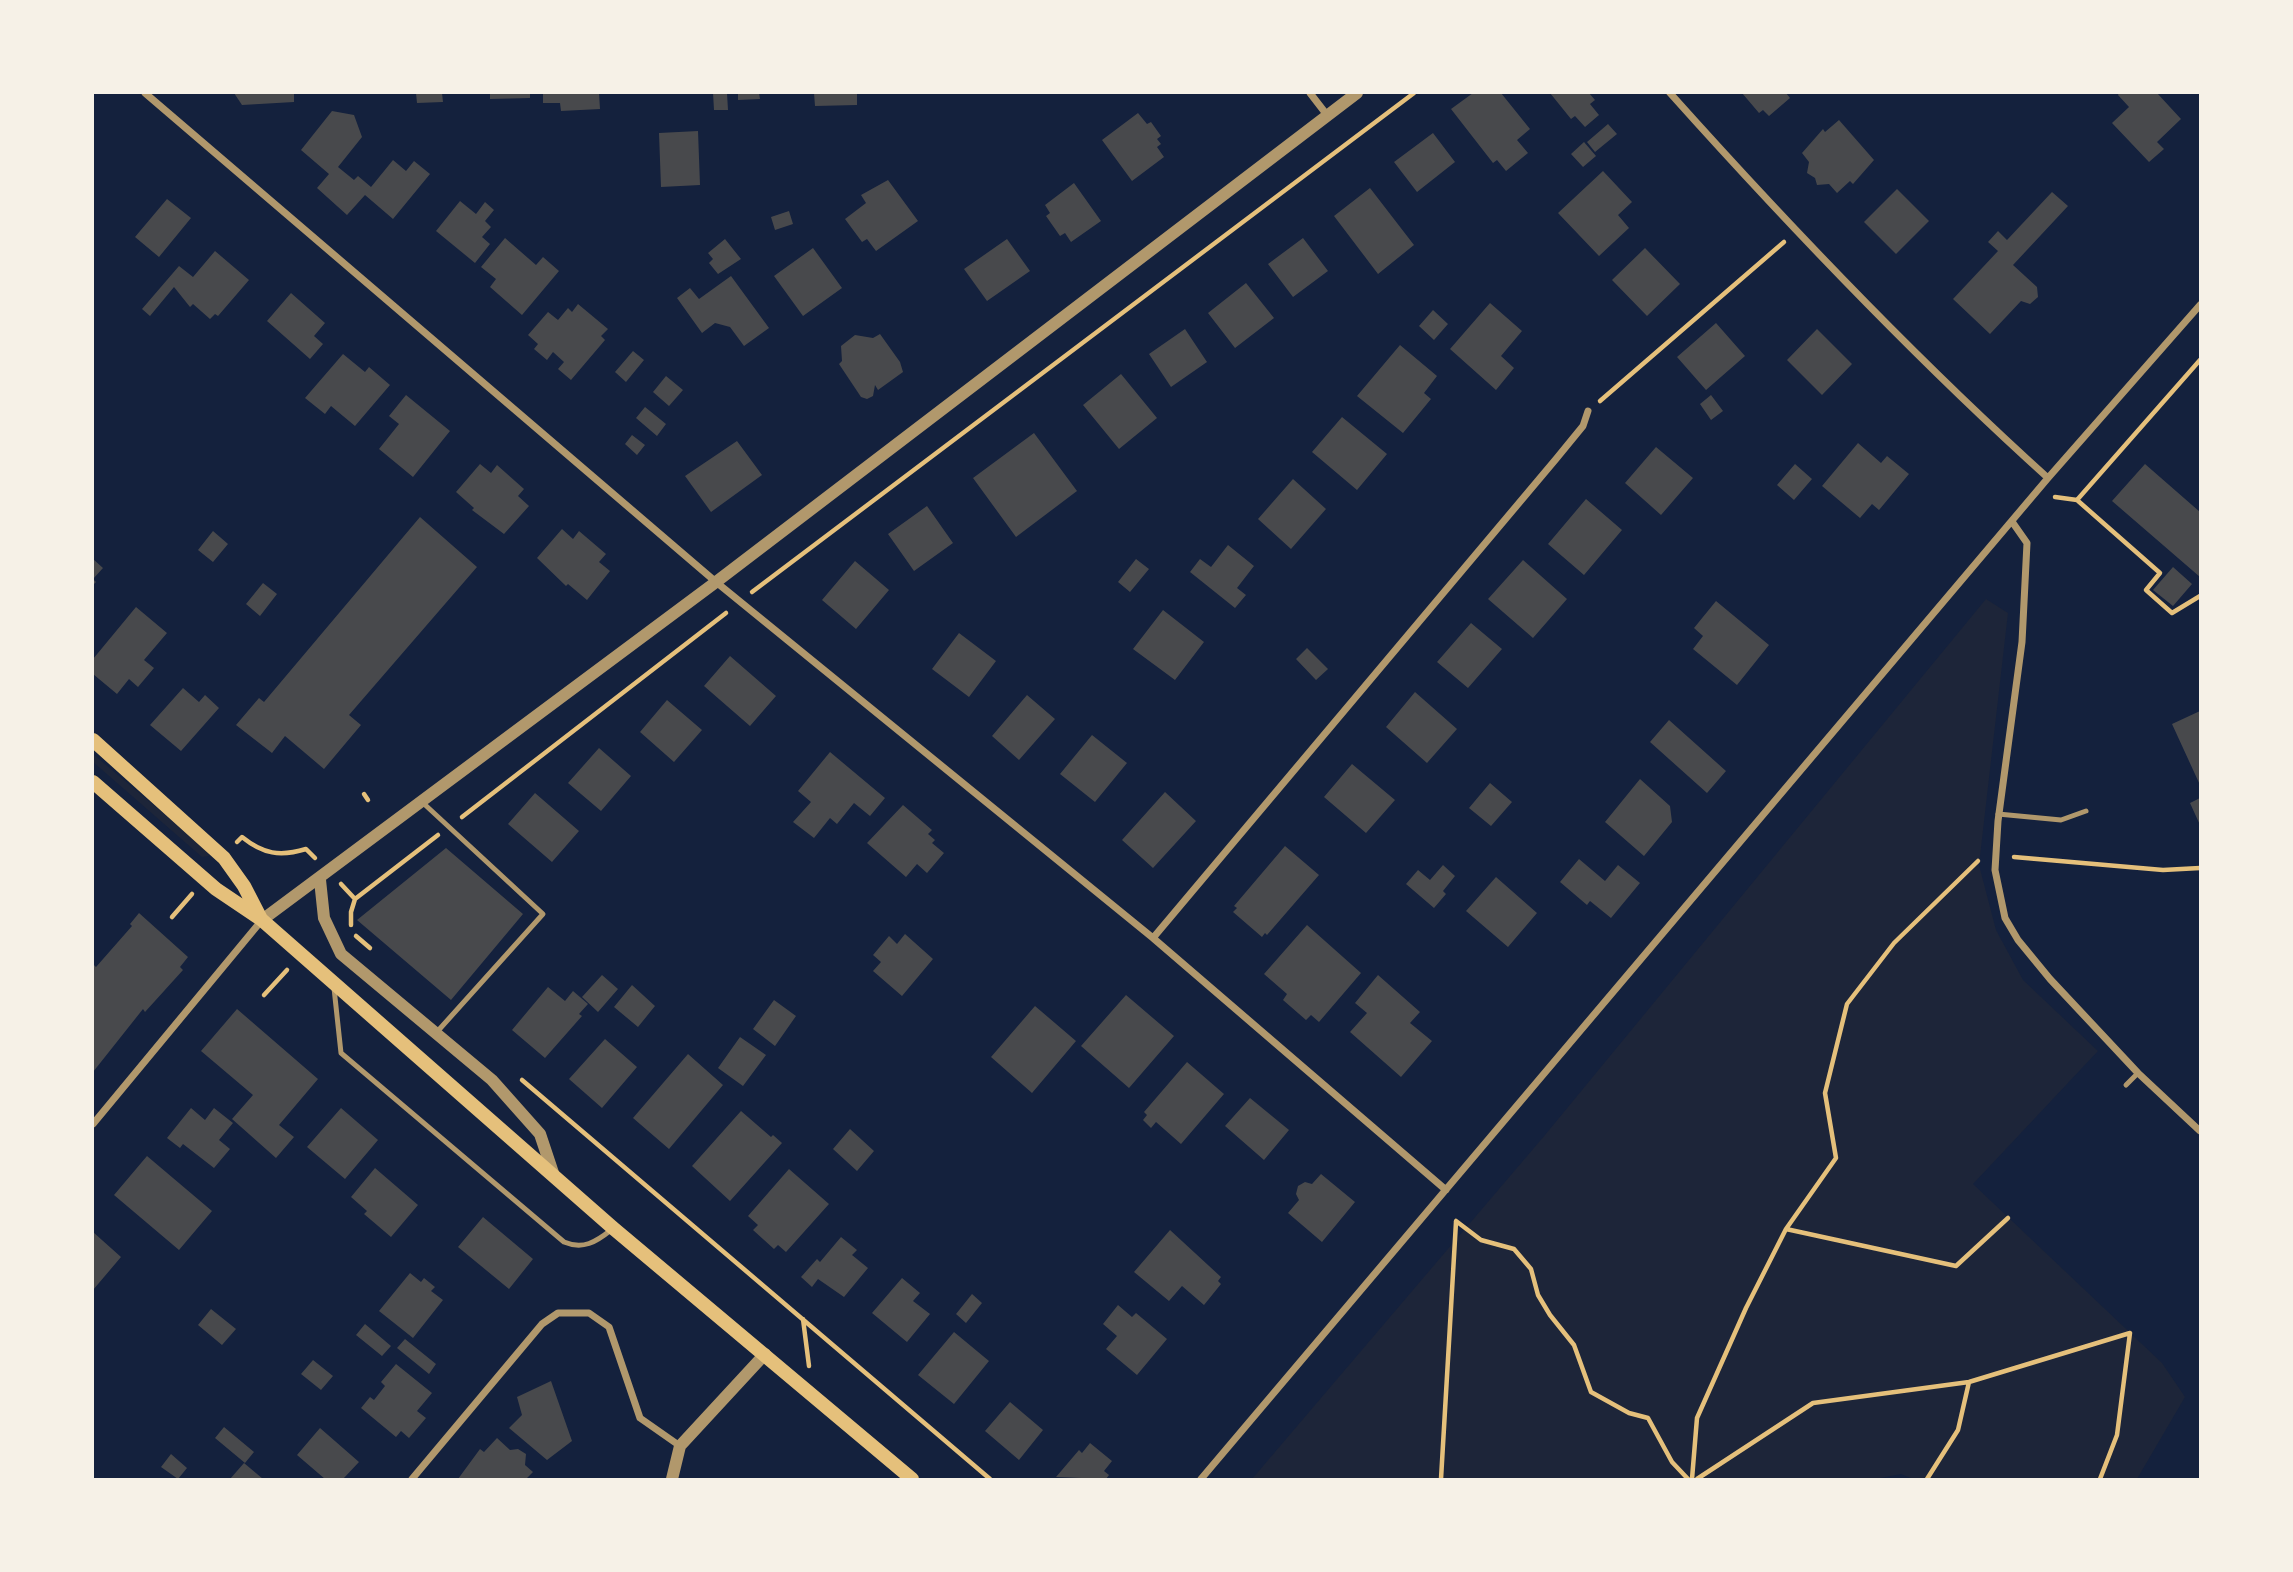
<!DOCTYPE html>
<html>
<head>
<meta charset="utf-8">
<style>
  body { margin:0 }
  #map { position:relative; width:2293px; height:1572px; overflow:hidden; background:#14213d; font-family:"Open Sans",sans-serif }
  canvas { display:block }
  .frame { position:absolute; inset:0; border:94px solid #f6f1e7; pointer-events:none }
</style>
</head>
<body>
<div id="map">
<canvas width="2293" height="1572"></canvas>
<div class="frame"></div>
</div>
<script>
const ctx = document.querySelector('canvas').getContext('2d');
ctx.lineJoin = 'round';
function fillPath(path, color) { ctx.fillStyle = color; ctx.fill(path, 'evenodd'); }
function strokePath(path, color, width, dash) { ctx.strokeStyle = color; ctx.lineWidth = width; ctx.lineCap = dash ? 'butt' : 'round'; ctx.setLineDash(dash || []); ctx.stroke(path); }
fillPath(new Path2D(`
  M1986,599L2008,613L1979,865L1996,930L2023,980L2098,1051L1973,1184L2162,1363L2185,1397L2137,1479H1913L1901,1474L1875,1479H1252L1545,1135Z
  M93,754L208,851L209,856L202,857L93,762Z`), '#1d2539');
fillPath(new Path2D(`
  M234,93H294V102L242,105Z
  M416,93H442L443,102L417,103Z
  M490,93H530V98L490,99Z
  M543,93H599L600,109L561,111L560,103H543Z
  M713,93H727L728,110H714Z
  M738,93H759L760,99L738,100Z
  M814,93H857V105L815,106Z
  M1473,93H1501L1530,129L1517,140L1528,153L1506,171L1497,160L1493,163L1451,109Z
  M1550,93H1589L1595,100L1590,104L1599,115L1585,127L1575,116L1571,119Z
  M1742,93H1786L1790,98L1769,116L1763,110L1759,113Z
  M2119,93H2157L2181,119L2157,142L2164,149L2149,162L2112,123L2129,107L2118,95Z
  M332,111L354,115L362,137L338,167L354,180L358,176L371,187L393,160L406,171L414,161L430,174L393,219L365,195L347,215L317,188L329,174L301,150Z
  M1138,113L1147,124L1151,122L1161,136L1157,139L1161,144L1157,147L1164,157L1132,181L1102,140Z
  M1839,120L1874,160L1853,184L1850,181L1837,193L1829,184L1817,185L1815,178L1807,173L1809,162L1802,153L1823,129L1825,132Z
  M1608,124L1617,134L1595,152L1587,142Z
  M698,131L700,185L661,187L659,133Z
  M1433,133L1455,162L1417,192L1394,162Z
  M1584,142L1596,156L1583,167L1571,154Z
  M1603,171L1632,202L1618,215L1629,228L1599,256L1558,213Z
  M888,180L918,221L876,251L867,239L862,242L845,219L866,203L861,195Z
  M1074,183L1101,221L1071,242L1065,233L1060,236L1046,216L1050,213L1045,205Z
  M1370,188L1414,245L1378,274L1334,216Z
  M1897,189L1929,221L1896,254L1864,222Z
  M2052,192L2068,206L2013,265L2037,287L2038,297L2030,304L2021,301L1990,334L1953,299L1998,251L1988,242L1998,231L2007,240Z
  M167,199L191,218L159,257L135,237Z
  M460,201L476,214L485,202L494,210L485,221L491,227L482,237L490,244L475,263L436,231Z
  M789,211L793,224L775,230L771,217Z
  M505,238L536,265L543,257L559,271L522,315L490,287L496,279L481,267Z
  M1303,238L1328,271L1293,297L1268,264Z
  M725,239L741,259L718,274L709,263L713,259L708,253Z
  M1007,239L1030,271L987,301L964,269Z
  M813,248L842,288L803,316L774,276Z
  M1645,248L1680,284L1647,316L1612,280Z
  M215,251L249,280L218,316L215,314L210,319L193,304L190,307L174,287L150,316L142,309L179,266L193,277Z
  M731,276L769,328L744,346L730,327L715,323L702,333L677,298L690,288L699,299Z
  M1246,283L1274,318L1235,348L1208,313Z
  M291,293L325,323L314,336L323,344L310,359L267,321Z
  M1490,303L1522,331L1501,356L1514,368L1496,390L1450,349Z
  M578,304L608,329L601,336L605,340L571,380L558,369L564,362L553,352L547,360L534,349L538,344L528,335L548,312L558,320L568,308L572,312Z
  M1433,310L1448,324L1434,340L1419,326Z
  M1716,323L1745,356L1706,390L1677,357Z
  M1185,329L1207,362L1171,387L1149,354Z
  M1817,329L1852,364L1822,395L1787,360Z
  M880,334L900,362L903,372L878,390L875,385L873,396L867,399L861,397L839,364L842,361L841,346L855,335L873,338Z
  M1400,345L1437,376L1424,393L1431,399L1403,433L1357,396Z
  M633,351L644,360L626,382L615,372Z
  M343,354L365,372L369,367L390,385L355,426L331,406L325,414L305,398Z
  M1121,374L1157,418L1119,449L1083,405Z
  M666,376L683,390L669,406L653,392Z
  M406,395L450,431L413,477L379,449L399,424L389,416Z
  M1711,395L1723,411L1711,420L1700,404Z
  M645,407L666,424L657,436L636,418Z
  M1342,417L1387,454L1357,490L1312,452Z
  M1034,433L1077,491L1016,537L973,478Z
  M632,435L645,445L637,455L625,444Z
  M737,441L762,475L711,512L685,476Z
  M1858,443L1881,463L1887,456L1909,474L1879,510L1872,504L1860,518L1822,486Z
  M1656,447L1693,478L1661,515L1625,483Z
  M480,464L491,473L497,465L524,489L518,496L529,506L504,534L472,510L474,508L456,492Z
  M1795,464L1812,479L1794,500L1777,485Z
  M2145,464L2200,512V577L2112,501Z
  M1293,479L1326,509L1291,549L1258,519Z
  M1586,499L1622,530L1584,575L1548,544Z
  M927,506L953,543L914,571L888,534Z
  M420,517L477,567L349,715L361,725L324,769L285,736L272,753L236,725L259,698L264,702Z
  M562,529L573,539L579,531L606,554L599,562L610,571L587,600L568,584L566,586L537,558Z
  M213,531L228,544L213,562L198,550Z
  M1228,545L1254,566L1237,588L1246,595L1235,608L1190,572L1200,559L1211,567Z
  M93,559L103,568L93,579L96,582L93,585Z
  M1136,559L1149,569L1130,592L1118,582Z
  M1523,560L1567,599L1533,638L1488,599Z
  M855,561L889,590L856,629L822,600Z
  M2173,567L2192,584L2173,606L2153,590Z
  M263,583L277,594L260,616L246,604Z
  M1716,601L1769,645L1737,685L1693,649L1703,636L1694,628Z
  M136,607L167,633L144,660L154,668L138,687L129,679L117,694L93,674V659Z
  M1163,610L1204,642L1175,680L1133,649Z
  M1471,623L1502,649L1468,688L1437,662Z
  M959,633L996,661L969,697L932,669Z
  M1307,648L1328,669L1316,680L1296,659Z
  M730,656L776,696L750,726L704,686Z
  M183,688L199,702L205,695L219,708L181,751L150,725Z
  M1415,692L1457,729L1427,763L1386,727Z
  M1027,695L1055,719L1019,760L992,736Z
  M667,700L702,730L674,762L640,732Z
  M2200,711V785L2172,724Z
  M1669,720L1726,771L1707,793L1650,742Z
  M1092,735L1127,763L1095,802L1060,774Z
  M599,748L631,776L601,811L568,783Z
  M830,752L885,798L870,816L854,803L837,824L830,818L814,838L793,822L811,802L798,791Z
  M1352,764L1395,800L1366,833L1324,797Z
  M1640,779L1670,806L1672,822L1644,856L1605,822Z
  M1490,783L1512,802L1491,826L1469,808Z
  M1165,792L1196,821L1153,868L1122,840Z
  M535,793L579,831L552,862L508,824Z
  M2200,798V825L2190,803Z
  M903,805L932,830L928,834L935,840L932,843L944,853L927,873L917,864L906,877L867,843Z
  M1285,846L1319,875L1267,935L1265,933L1262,937L1233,912L1237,908L1234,906Z
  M446,848L523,914L451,1000L357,920Z
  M1579,859L1605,881L1618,865L1640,883L1611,918L1590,901L1587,905L1560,882Z
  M1443,865L1455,876L1443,891L1446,894L1434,908L1406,884L1418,870L1430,880Z
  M1496,877L1537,913L1508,947L1466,911Z
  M139,913L188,957L180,967L183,970L145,1012L143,1009L93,1072V964L96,967L132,926L130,924Z
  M1307,925L1361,973L1319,1022L1311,1015L1306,1020L1283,1000L1287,994L1264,974Z
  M905,934L933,959L902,996L873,971L881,962L873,955L889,936L897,944Z
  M602,975L618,989L598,1012L582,997Z
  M1378,975L1420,1012L1410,1023L1432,1041L1401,1077L1350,1032L1367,1013L1355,1003Z
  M632,985L655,1006L638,1027L614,1007Z
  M548,987L565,1001L573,991L588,1004L579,1014L582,1016L545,1058L512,1030Z
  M1126,995L1174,1036L1129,1088L1081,1046Z
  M774,1000L796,1016L775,1046L753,1029Z
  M1035,1006L1076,1041L1032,1093L991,1057Z
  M237,1009L318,1079L279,1125L294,1137L276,1158L232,1119L253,1095L201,1051Z
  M740,1037L766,1055L743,1086L718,1068Z
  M605,1039L637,1067L602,1108L569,1079Z
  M688,1054L723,1085L669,1149L633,1118Z
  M1187,1062L1224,1094L1181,1144L1156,1122L1151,1128L1143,1120L1147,1115L1144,1112Z
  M1250,1098L1289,1130L1264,1160L1225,1126Z
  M191,1108L205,1120L214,1108L233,1123L219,1140L230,1149L214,1168L183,1144L180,1148L167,1138Z
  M341,1108L378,1140L345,1179L307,1147Z
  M741,1111L771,1137L773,1135L782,1143L730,1201L692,1166Z
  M850,1129L874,1151L857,1171L833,1149Z
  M147,1156L212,1211L179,1250L114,1195Z
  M375,1168L418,1205L391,1237L364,1214L367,1211L351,1197Z
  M789,1169L829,1204L786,1252L778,1245L774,1249L753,1230L758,1225L748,1216Z
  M1321,1174L1355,1202L1322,1242L1288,1213L1299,1200L1296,1194L1298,1186L1305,1182L1312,1184Z
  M483,1217L533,1259L509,1289L458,1247Z
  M1170,1230L1221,1277L1218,1281L1221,1284L1204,1305L1182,1286L1169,1301L1134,1272Z
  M93,1232L121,1257L93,1290Z
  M841,1237L857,1250L852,1255L868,1268L844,1297L818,1279L812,1287L801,1277L817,1259L820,1262Z
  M410,1273L421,1282L424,1278L435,1287L431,1291L443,1300L413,1338L379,1311Z
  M902,1278L920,1293L913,1301L930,1314L907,1342L872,1313Z
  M972,1294L982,1303L966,1323L956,1314Z
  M1118,1305L1132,1317L1136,1313L1167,1339L1137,1375L1106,1349L1117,1336L1103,1324Z
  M211,1309L236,1329L222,1345L198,1325Z
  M365,1324L391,1346L382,1356L356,1335Z
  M954,1332L989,1361L954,1404L918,1375Z
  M405,1339L436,1364L429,1374L397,1348Z
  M313,1360L333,1376L321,1390L301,1374Z
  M396,1364L432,1393L417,1411L426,1418L409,1438L401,1431L396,1437L361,1408L370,1397L374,1400L385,1386L381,1382Z
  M551,1381L572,1441L547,1460L509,1428L522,1415L517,1397Z
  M1010,1402L1043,1430L1019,1460L985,1431Z
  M224,1427L254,1452L245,1463L215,1438Z
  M320,1428L359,1462L343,1479H325L297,1455Z
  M497,1438L510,1450L518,1449L526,1454L525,1465L533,1472L526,1479H458L480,1449L484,1452Z
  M1090,1443L1112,1461L1104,1471L1109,1475L1106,1479L1056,1477L1079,1450L1082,1453Z
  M171,1454L187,1468L178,1479L161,1467Z
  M244,1463L263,1479H230Z`), '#48494c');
strokePath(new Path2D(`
  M1600,401L1784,242
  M2055,497L2077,500L2160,573L2146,590L2172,613L2200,596
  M2077,500L2200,360
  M752,592L1414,93
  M364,794L368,800
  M462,817L726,613
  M237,842L242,837C263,854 280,857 306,849L315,858
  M2014,857L2163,870L2200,868
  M341,884L355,899
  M172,917L192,894
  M351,925V912L355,899L438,835
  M356,936L370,948
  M264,995L287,970
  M522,1080L990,1479
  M1456,1221L1481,1240L1514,1249L1531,1269L1538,1295L1550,1315L1574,1345L1591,1392L1629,1413L1648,1418L1672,1462L1688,1479
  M1786,1229L1956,1266L2008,1218
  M803,1319L809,1366
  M1441,1479L1456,1222
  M1692,1479L1697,1418L1746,1308L1786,1229L1836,1158L1825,1093L1847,1004L1894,943L1978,861
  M1697,1479L1813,1403L1969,1382L2130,1333L2117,1435L2100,1479
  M1927,1479L1958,1430L1969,1382`), '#e5c07b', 4.5);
strokePath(new Path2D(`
  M422,802L543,914L436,1033
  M1998,814L2061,820L2086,811
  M334,988L341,1053L564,1242C583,1250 596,1242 611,1230
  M2126,1085L2138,1073`), '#b1986c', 5);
strokePath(new Path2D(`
  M145,93L716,582L1153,938L1446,1190
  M1310,93L1327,115
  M1670,93C1790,227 1914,357 2048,478
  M2013,523L2027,543L2022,642L1998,821L1995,870L2005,918L2018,940L2050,979L2138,1073L2200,1131
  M1153,938L1556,459L1583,426L1588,411
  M93,1124L262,920
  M412,1479L542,1324L558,1313H589L609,1327L640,1418L680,1446
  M1201,1479L2048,478L2200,305`), '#b1986c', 7);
strokePath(new Path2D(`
  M320,880L324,918L341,954L492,1080L540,1134L554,1176
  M262,920L716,582L1357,93
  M672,1479L680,1446L765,1354`), '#b1986c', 12);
strokePath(new Path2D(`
  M93,740L224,858L244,886L261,919
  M93,782L216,889L262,920L613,1228L912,1479`), '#e5c07b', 14);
</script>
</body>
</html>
